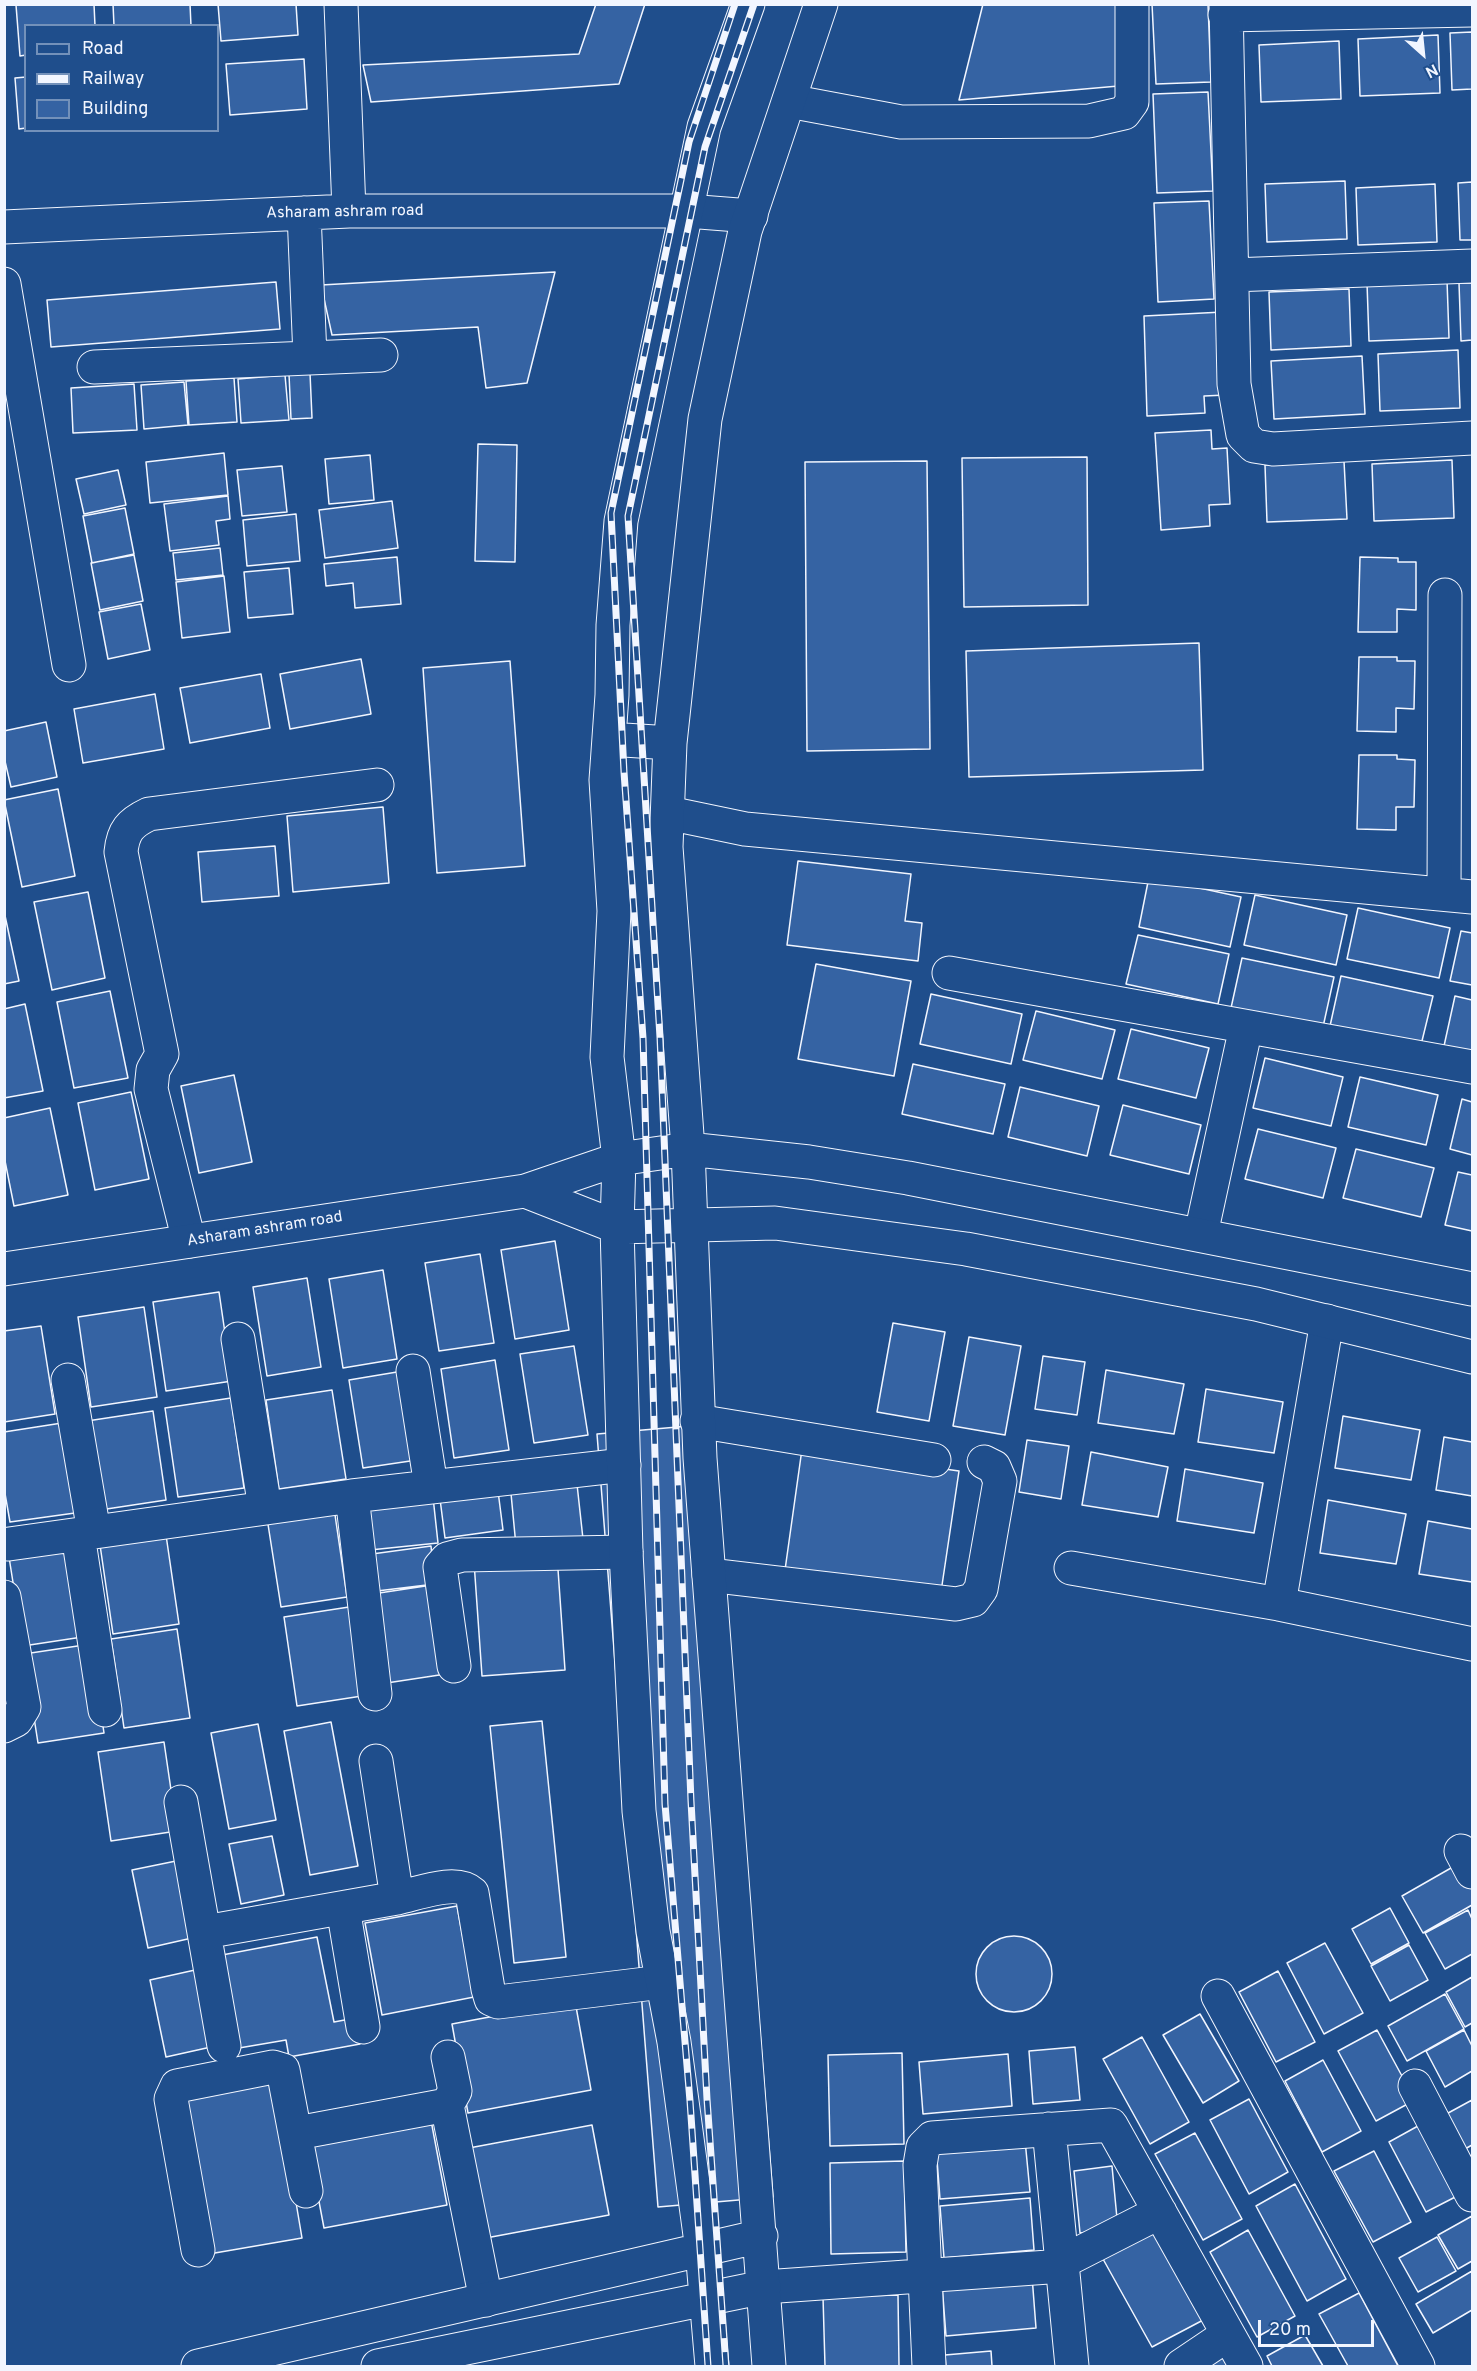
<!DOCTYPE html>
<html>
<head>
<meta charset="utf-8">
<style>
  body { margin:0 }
  #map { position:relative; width:1477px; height:2371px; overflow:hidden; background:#1f4e8c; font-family:Overpass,sans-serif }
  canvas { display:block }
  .frame { position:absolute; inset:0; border:6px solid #f2f6ff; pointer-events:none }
  .legend { position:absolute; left:24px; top:24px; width:195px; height:108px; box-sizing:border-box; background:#1f4e8c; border:2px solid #7391ba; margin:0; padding:8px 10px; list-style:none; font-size:18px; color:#f2f6ff }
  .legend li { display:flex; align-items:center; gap:12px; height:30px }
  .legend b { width:30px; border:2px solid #7391ba }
  .north { position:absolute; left:1393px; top:24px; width:60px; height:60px; -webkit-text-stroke:4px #1f4e8c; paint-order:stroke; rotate:153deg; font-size:16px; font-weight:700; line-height:24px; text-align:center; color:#f2f6ff }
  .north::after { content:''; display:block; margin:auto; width:21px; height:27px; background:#f2f6ff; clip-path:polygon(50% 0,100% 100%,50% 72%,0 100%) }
  .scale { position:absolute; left:1258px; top:2320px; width:116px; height:27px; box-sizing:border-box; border:3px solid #f2f6ff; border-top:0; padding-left:8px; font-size:18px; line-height:21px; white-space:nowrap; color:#f2f6ff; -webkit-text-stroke:4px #1f4e8c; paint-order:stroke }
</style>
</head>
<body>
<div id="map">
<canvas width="1477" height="2371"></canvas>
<div class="frame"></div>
<ul class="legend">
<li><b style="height:8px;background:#1f4e8c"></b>Road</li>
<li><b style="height:8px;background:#f2f6ff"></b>Railway</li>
<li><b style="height:16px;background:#3563a3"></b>Building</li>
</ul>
<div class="north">N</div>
<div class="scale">20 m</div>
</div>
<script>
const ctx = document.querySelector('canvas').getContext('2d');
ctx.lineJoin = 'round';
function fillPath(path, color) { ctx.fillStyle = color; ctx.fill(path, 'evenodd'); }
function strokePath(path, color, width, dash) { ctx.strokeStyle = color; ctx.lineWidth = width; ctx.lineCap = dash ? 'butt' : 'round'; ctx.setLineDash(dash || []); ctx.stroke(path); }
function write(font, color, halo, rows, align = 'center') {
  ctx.font = font + ' Overpass,sans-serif'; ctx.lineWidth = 4.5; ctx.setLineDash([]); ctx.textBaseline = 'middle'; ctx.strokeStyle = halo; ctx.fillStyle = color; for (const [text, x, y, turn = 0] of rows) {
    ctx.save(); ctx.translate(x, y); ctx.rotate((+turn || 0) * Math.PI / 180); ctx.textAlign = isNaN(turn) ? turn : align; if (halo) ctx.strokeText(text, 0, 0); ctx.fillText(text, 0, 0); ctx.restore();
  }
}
const building = new Path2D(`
  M94,4L95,26H26V55L20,56L16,5Z
  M113,4H190L191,26H114Z
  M218,4H296L298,35L221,41Z
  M596,4H645L619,84L371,102L363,65L579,54Z
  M983,4H1123L1130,85L959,100Z
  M1152,4H1208L1211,82L1156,84Z
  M1472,32V89L1452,90L1450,33Z
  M1438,35L1440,93L1360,96L1358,39Z
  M1339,41L1341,99L1261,102L1259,45Z
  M304,59L307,109L230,115L226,64Z
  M26,77V128L19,129L15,78Z
  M1208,92L1213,191L1157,193L1153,94Z
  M1345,181L1347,239L1267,242L1265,184Z
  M1472,182V240H1460L1458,183Z
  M1435,184L1437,242L1358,245L1356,188Z
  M1209,201L1214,299L1158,302L1154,203Z
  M555,272L527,383L486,388L478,327L332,335L321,285Z
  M1447,280L1449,338L1369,341L1367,283Z
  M276,282L280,329L51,347L47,300Z
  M1459,283H1472V340L1461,341Z
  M1349,289L1351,346L1271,350L1269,292Z
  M1223,312L1226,395L1204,396L1205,413L1147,416L1144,316Z
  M1458,350L1460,408L1380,411L1378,354Z
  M1362,356L1365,414L1274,419L1271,361Z
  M310,373L312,418L291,419L289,374Z
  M285,375L289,420L241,423L238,379Z
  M234,378L237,422L189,425L186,381Z
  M184,382L188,425L144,429L141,385Z
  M134,384L137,430L73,433L71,388Z
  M1211,430L1212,449L1227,448L1230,504L1209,505L1210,526L1161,530L1155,433Z
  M478,444L517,445L515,562L475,561Z
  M224,453L228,495L150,503L146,462Z
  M370,455L374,500L329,504L325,459Z
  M1087,457L1088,605L964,607L962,458Z
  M1452,460L1454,518L1374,521L1372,464Z
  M927,461L930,749L807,751L805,462Z
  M1344,461L1347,519L1267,522L1265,465Z
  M282,466L287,512L242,516L237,470Z
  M118,470L126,505L84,514L76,479Z
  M228,496L230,519L216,521L219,545L170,551L164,504Z
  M392,501L398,548L325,558L319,510Z
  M125,508L134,554L92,563L83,516Z
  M296,514L300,561L247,566L243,520Z
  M220,548L223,575L176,580L173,553Z
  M134,555L143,601L100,610L91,563Z
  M397,557L401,604L355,608L353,583L326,586L324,564Z
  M1360,557L1398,558V562H1416V610L1397,609V632H1358Z
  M289,568L293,614L248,618L244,572Z
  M224,576L230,632L182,638L176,582Z
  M141,604L150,650L108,659L99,612Z
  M1199,643L1203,770L969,777L966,651Z
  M1359,657H1397V661H1415L1414,709L1396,708V732L1357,731Z
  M361,659L371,714L290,729L280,674Z
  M510,661L525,866L437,873L423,668Z
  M261,674L270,728L190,743L180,688Z
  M155,694L164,749L83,763L74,709Z
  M46,722L57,777L11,787L4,757V731Z
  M1359,755H1397V759L1415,760L1414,807H1396V830L1357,829Z
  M58,789L75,876L22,887L4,800Z
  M383,807L389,883L293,892L287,816Z
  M275,846L279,896L202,902L198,852Z
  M798,861L911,874L905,921L922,923L918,961L787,945Z
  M1149,877L1241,897L1230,947L1139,927Z
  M88,892L105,978L52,990L34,902Z
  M1255,895L1347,915L1336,965L1244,945Z
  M1358,908L1450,928L1439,978L1347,959Z
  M4,911L19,981L4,984Z
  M1461,931L1472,933V985L1450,981Z
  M1138,935L1229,954L1218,1004L1126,984Z
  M1242,958L1334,977L1323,1027L1231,1008Z
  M816,964L911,981L894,1076L798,1059Z
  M1341,976L1433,996L1421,1045L1330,1026Z
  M110,991L128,1078L74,1088L57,1002Z
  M931,994L1022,1014L1011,1064L920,1044Z
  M1455,996L1472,1000V1052L1444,1046Z
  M25,1004L43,1091L4,1098V1009Z
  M1036,1011L1115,1030L1102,1079L1023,1060Z
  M1131,1029L1209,1048L1196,1098L1118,1079Z
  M1265,1058L1343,1077L1331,1126L1253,1108Z
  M913,1064L1005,1084L993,1134L902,1114Z
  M234,1075L252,1162L199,1173L181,1086Z
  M1360,1077L1438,1095L1426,1145L1348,1127Z
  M1020,1087L1099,1106L1087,1156L1008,1137Z
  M131,1092L149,1179L95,1190L78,1103Z
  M1462,1099L1472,1102V1155L1450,1149Z
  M1123,1105L1201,1125L1189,1174L1110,1155Z
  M50,1108L68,1195L14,1206L4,1156V1118Z
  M1258,1129L1336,1148L1323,1198L1245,1179Z
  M1356,1149L1434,1168L1421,1217L1343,1198Z
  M1458,1172L1472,1175V1231L1445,1225Z
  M555,1241L569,1330L515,1339L501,1250Z
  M480,1254L494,1343L439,1351L425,1263Z
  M383,1270L397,1359L343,1368L329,1279Z
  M307,1278L321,1367L267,1376L253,1287Z
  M219,1292L232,1381L166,1391L153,1302Z
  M144,1307L157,1397L91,1407L78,1317Z
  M893,1323L945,1332L929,1421L877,1412Z
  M41,1326L55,1414L4,1422V1331Z
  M969,1337L1021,1346L1005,1435L953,1426Z
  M574,1346L588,1435L534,1443L520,1354Z
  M1043,1356L1085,1362L1077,1415L1035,1409Z
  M495,1360L509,1450L454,1458L441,1369Z
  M1106,1370L1184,1384L1174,1434L1098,1423Z
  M403,1371L417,1460L363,1468L349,1380Z
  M1206,1389L1283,1402L1274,1453L1198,1442Z
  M332,1390L346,1479L279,1489L266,1400Z
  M231,1398L244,1488L178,1497L165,1408Z
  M153,1411L166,1500L100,1510L87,1421Z
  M1343,1416L1420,1430L1411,1480L1335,1468Z
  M62,1423L75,1513L10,1522L4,1488V1432Z
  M712,1424L773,2197L658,2207L597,1434Z
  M1444,1437L1472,1442V1496L1436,1490Z
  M1027,1440L1069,1446L1061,1499L1019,1492Z
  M802,1449L959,1471L941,1592L785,1570Z
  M1091,1452L1168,1467L1158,1517L1082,1505Z
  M1185,1469L1263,1483L1254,1533L1177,1521Z
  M576,1475L583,1539L516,1546L510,1483Z
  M498,1491L503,1530L445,1538L440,1499Z
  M433,1497L438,1543L370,1550L366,1504Z
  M1328,1500L1406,1514L1396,1564L1320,1553Z
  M334,1508L347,1597L281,1607L267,1518Z
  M1428,1521L1472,1529V1582L1419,1574Z
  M166,1535L179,1624L113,1634L100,1545Z
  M431,1546L435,1584L377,1591L372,1554Z
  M76,1547L89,1636L23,1646L9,1557Z
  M557,1555L565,1670L482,1676L474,1562Z
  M432,1585L446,1674L380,1684L366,1595Z
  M349,1607L362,1696L297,1706L284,1617Z
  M177,1629L190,1718L124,1728L111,1639Z
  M91,1644L104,1733L38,1743L24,1654Z
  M542,1721L566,1957L514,1963L490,1726Z
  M331,1722L358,1866L310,1875L284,1731Z
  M258,1724L276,1820L229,1829L211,1733Z
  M164,1742L177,1831L111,1841L98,1752Z
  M272,1836L284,1895L241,1904L229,1844Z
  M176,1861L192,1938L148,1948L132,1870Z
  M1458,1864L1472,1890V1905L1423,1933L1402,1896Z
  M457,1906L474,1997L382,2015L365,1923Z
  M1390,1908L1409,1943L1371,1964L1352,1929Z
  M1468,1910L1472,1919V1954L1445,1969L1425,1933Z
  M976 1974a38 38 0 1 1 76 0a38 38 0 1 1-76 0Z
  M317,1937L334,2022L355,2018L360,2044L289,2057L286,2040L239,2048L222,1955Z
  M1325,1943L1363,2013L1324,2034L1287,1963Z
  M1409,1945L1428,1980L1390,2001L1371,1966Z
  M195,1970L211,2047L166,2057L150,1980Z
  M1278,1971L1315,2042L1276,2062L1239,1992Z
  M1472,1977V2023L1465,2027L1446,1992Z
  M1445,1994L1464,2029L1407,2061L1388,2026Z
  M575,2001L591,2090L468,2113L452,2024Z
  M1200,2014L1239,2081L1203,2103L1163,2035Z
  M1377,2030L1415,2100L1376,2121L1338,2051Z
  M1464,2030L1472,2046V2071L1445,2087L1426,2051Z
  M1142,2037L1189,2122L1150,2144L1103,2059Z
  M1075,2047L1080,2100L1033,2104L1029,2051Z
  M902,2053L904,2144L830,2146L828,2055Z
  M1008,2054L1012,2106L923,2114L919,2062Z
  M1323,2060L1361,2131L1322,2152L1285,2081Z
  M275,2078L302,2238L209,2254L182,2094Z
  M1249,2099L1288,2172L1249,2194L1210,2120Z
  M1472,2100V2145L1458,2153L1439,2118Z
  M430,2115L447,2205L324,2228L307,2138Z
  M1427,2121L1465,2192L1426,2212L1389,2142Z
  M592,2125L609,2215L486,2238L469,2148Z
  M1195,2133L1242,2219L1203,2240L1155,2154Z
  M1025,2140L1030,2192L940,2199L936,2147Z
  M1374,2151L1411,2222L1373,2242L1334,2171Z
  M904,2161L906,2252L831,2254L830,2163Z
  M1112,2166L1118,2229L1080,2233L1074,2171Z
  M1295,2184L1346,2279L1307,2301L1256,2206Z
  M1030,2198L1034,2250L944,2258L940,2206Z
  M1472,2216V2261L1458,2269L1438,2235Z
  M1158,2229L1207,2318L1152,2347L1103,2259Z
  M1248,2230L1295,2316L1257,2337L1210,2252Z
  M1437,2237L1456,2271L1418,2292L1399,2258Z
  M1472,2271V2310L1433,2333L1416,2304Z
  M1032,2276L1036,2328L946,2336L942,2284Z
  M1359,2293L1398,2366H1348L1319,2314Z
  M898,2295L899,2366H825L823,2297Z
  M1305,2335L1323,2366H1272L1267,2356Z
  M991,2351L992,2366H946L945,2355Z
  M1220,2352L1230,2366H1198Z`);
fillPath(building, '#3563a3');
strokePath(building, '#f2f6ff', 1.5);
const minor = new Path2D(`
  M341,4L349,211
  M1226,4L1234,384L1243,435L1254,446L1273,449L1472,438
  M1225,15L1472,10
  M789,101L901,122L1089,121L1124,113L1132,102V4
  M304,213L310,357
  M4,227L349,211H687L751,216
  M1232,275L1472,266
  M4,284L69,665
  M94,367L381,355
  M668,813L745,829L1472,897
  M1444,894L1445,595
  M949,973L1472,1067
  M1201,1234L1246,1027
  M189,1241L151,1089L153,1070L162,1054L121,852C123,831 130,823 149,814L377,785
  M238,1339L265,1508
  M413,1371L431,1486
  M68,1380L94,1532
  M697,1421L934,1460
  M352,1496L375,1694
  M78,1535L105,1710
  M9,1544L352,1496L624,1465
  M1071,1568L1279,1604L1472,1644
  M709,1575L956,1604L973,1600L981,1589L1000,1481L994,1467L984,1462
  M4,1597L24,1707L16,1720L4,1726
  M1279,1604L1327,1321
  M454,1666L440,1567L447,1559L462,1555L626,1552
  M181,1802L224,2046
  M1461,1851L1472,1872
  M397,1898C417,1894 456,1878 472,1893L488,1989L491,1999L498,2002L662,1982
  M343,1908L363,2027
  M205,1932L397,1898L376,1761
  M1218,1996L1418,2366
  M1415,2086L1472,2195
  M447,2105L486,2300
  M1049,2129L1072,2366
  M297,2133L447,2105L455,2091L448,2057
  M198,2250L171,2099L177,2086L273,2067L283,2070L306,2191
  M1062,2262L1160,2212
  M764,2287L1063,2266
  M929,2366L920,2165L923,2147L932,2138L1111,2125L1246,2366
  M1181,2366L1227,2335`);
const tertiary = new Path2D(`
  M609,739L670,743
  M525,1191L617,1227L775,1223L966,1249L1256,1304L1472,1357
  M4,1269L525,1191L619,1159L688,1149L809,1162L908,1178L1472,1289
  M198,2366L761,2236
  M378,2366L764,2287
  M712,2366L702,2250L674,2042L653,1931L639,1811L626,1552L617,1227L619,1159L607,1057L614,911L606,780L612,695L613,625L621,521L704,127L748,4
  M769,2366L700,1458L688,1149L666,847L670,743L705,419L745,231L821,4`);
strokePath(minor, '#f2f6ff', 35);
strokePath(tertiary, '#f2f6ff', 35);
strokePath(minor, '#1f4e8c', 33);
strokePath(tertiary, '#1f4e8c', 33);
const rail = new Path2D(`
  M708,2366L690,2101L665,1804L643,1038L624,772L611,513L689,142L735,4
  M726,2366L707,2099L691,1801L660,1037L628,516L705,147L754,4`);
strokePath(rail, '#f2f6ff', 7);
strokePath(rail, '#1f4e8c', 4.5, [14]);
write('16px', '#f2f6ff', '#1f4e8c', [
  ["Asharam ashram road",345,213,-1],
  ["Asharam ashram road",265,1230,-9]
]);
</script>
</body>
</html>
